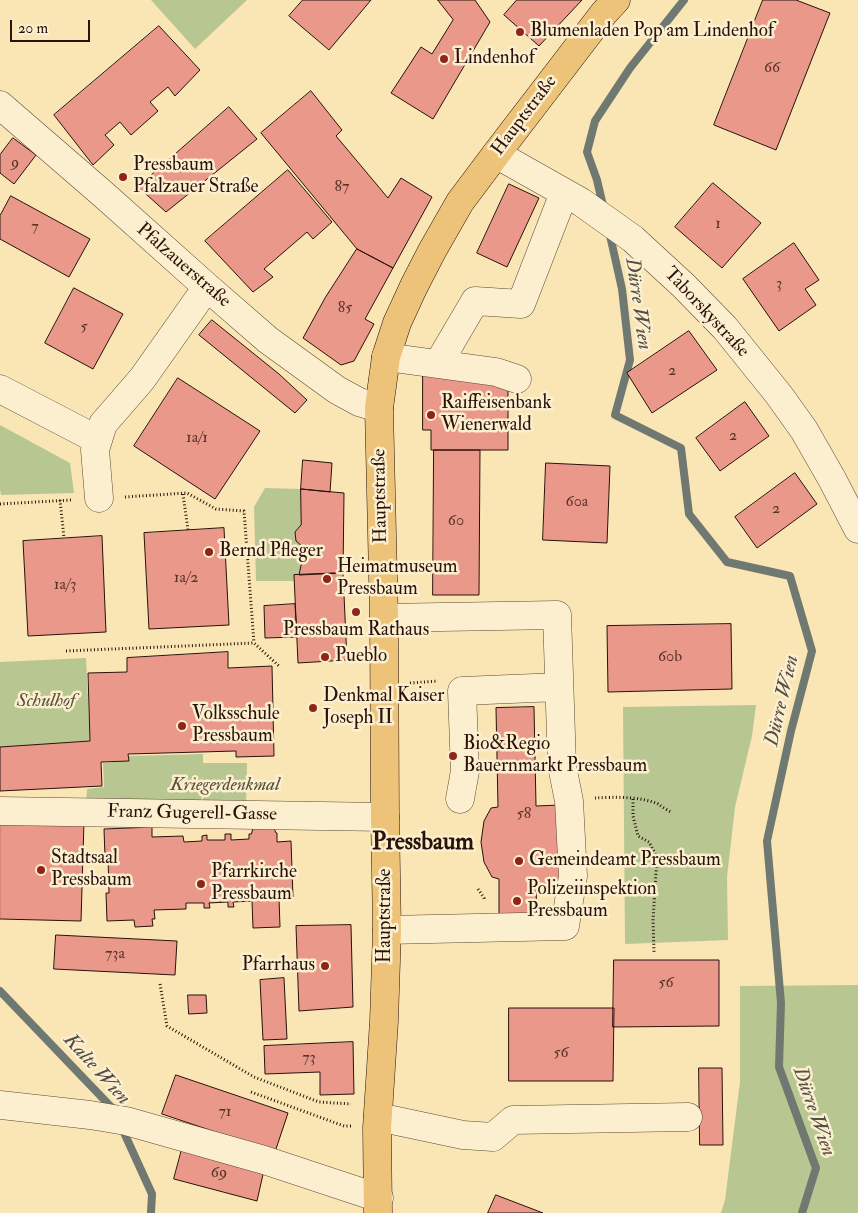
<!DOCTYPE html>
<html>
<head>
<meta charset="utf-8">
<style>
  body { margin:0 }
  #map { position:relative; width:858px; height:1213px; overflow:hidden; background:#fae6b5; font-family:"IM FELL Double Pica",serif }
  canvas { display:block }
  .scale { position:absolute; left:10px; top:20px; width:80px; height:22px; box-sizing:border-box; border:2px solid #28120a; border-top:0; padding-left:6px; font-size:15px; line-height:18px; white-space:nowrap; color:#28120a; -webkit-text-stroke:4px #fcefcf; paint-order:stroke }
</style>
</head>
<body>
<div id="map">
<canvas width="858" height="1213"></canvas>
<div class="scale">20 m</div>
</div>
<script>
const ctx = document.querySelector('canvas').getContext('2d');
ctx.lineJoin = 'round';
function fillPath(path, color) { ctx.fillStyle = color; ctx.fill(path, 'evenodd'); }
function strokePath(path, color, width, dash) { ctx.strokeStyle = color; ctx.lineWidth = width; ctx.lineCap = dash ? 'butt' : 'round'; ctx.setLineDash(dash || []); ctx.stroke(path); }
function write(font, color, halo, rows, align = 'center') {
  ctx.font = font + ' "IM FELL Double Pica",serif'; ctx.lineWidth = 5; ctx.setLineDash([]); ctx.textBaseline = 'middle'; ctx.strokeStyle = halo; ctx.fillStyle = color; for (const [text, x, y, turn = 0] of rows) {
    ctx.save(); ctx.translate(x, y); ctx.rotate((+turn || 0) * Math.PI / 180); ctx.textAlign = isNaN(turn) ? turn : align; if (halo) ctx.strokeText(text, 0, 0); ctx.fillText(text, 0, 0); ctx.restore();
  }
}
fillPath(new Path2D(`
  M151,0H247L195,49Z
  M0,425L70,463L74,493L1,495L0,489Z
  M265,488L301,489V525L296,541L303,547L302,561L299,575H294V581H256L254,507Z
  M86,658L90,741L0,747V662Z
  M756,705L752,736L735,807L727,877L728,940L625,944L623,707Z
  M203,754V763H247L246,808L203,809V772L201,807L86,805L87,789L104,787L103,763L128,761L129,756Z
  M858,985V1213H721L725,1200L740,1082V986Z`), '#b8c692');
strokePath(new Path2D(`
  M604,210L597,180L587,152L595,121L630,68L684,0
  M609,231L622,289L630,360L615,415L681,448L689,514L727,562L790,576L812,651L791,731L767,841L781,1003L779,1067L816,1168L802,1213
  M0,991L115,1111
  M121,1126L152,1194L151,1213`), '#707971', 8);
const building = new Path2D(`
  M303,0H371L329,50L289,16Z
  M438,0H475L490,22L433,119L391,93L421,47L432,54L453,20Z
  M517,0H582L539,46L504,15Z
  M763,0H796L830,13L776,150L714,125Z
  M159,26L200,70L175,96L168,87L150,102L158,111L131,135L120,122L105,135L114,145L93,165L54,115Z
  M311,91L342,130L336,136L388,198L401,178L432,197L393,268L357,249L261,133Z
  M229,107L257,139L166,212L138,187Z
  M13,138L36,155L14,184L0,173V155Z
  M288,170L332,222L313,239L307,232L264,269L273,277L253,292L205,241Z
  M713,183L761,223L722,268L675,227Z
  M509,184L539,198L507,267L477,253Z
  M11,196L90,239L69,277L0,239V216Z
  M794,243L819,280L805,289L816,305L779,331L743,279Z
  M357,249L393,268L365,319L374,324L354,361L341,365L303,338L325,298Z
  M74,288L123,314L93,369L45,343Z
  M212,320L279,374L307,400L295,413L199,335Z
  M689,331L717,370L652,413L627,373Z
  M423,369L508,383V450H431V430H423Z
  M178,378L260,431L215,499L134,446Z
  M745,402L769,436L720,471L696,438Z
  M434,450H480L479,595H433Z
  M303,460L332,463L330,492L301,489Z
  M546,463L610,466L607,543L543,540Z
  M795,473L817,504L757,548L735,517Z
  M301,489L344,493L343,573L299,575L302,561L303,547L296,541L295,532L301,525Z
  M224,528L229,625L149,629L144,533Z
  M102,536L106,632L28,636L23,541Z
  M343,573L347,660L298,663L294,575Z
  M295,604L297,637L265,638L264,606Z
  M731,624L732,689L608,692L607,626Z
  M228,652V668L272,666L274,756L236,757V751L128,754L129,761L101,762L102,786L0,791V747L90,741L88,673L127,672V658Z
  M534,707L536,806L560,805L561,884L536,885L537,924H499V879L492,877L484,862L481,842L484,821L491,808L498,807L496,708Z
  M0,819L84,821L81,921L0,919Z
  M254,826H273L276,833H277V842L291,841L293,897L279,898L280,927L253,928L252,901L233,902L234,907H228V902L209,903L210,908H204V903H186V909L154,910L155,919H152L153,926L135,927L134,920L107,921L106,893H109L108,857H105L104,829L152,827V837L183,836L184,842L202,841V836L207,835V840H225V834H231V840L249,839V834H251Z
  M351,925L353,1007L299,1011L296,926Z
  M56,935L177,941L175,975L54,969Z
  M614,960H719V1026L613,1027Z
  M284,978L287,1039L263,1040L260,980Z
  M188,995H206L207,1013L189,1014Z
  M509,1008H614L613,1081H509Z
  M353,1042L354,1094L320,1095V1072L265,1074L264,1046Z
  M699,1068H722L723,1145H700Z
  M176,1075L288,1113L275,1152L162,1114Z
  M182,1149L264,1170L257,1201L174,1179Z
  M496,1195L543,1213H488Z`);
fillPath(building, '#e9988a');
strokePath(building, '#28120a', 1);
const minor = new Path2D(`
  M0,105L104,195L207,287L268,340L337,390L359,402L379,408
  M496,154L581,202L633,239L684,286L725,328L779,395L804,430L832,479L858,529
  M386,357L496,372L517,379
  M438,364L475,301L521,304L564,193
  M0,389L98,440
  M99,498L95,450L103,424L142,379L207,287
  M384,618L557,615L562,766L569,801L573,876L565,926L387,930
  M460,799L465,771L462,691L559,687
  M0,811L385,817
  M0,1105L90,1115L126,1121L264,1160L379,1198
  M378,1117L463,1135L493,1137L513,1120L688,1117`);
const major = new Path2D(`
  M378,1213L377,1128L384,1021L387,930L385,817L384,618L379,408L386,357L397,323L414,286L432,251L460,202L496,154L604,13L616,0`);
strokePath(minor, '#5c4735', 29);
strokePath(major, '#28120a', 29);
strokePath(new Path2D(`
  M183,494L188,530
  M125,497L187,493L216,509L244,511L254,643
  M60,500L64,538
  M0,504L72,500
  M66,651L254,643L280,667
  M410,683L438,681
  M595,798C613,797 640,796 658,804C662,807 667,810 671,812
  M633,799V816L638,836L649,842L657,857L653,920L654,952
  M411,843L445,842
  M478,889L484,898V901
  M160,984L167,1026L254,1077L319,1102L351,1104
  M251,1092L344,1126H352`), '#28120a', 3, [1, 2.5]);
strokePath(minor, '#fcefcf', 28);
strokePath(major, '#edc37a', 28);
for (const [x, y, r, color] of [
  [520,32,5,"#8f2418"],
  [444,59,5,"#8f2418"],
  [123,177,5,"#8f2418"],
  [431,415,5,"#8f2418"],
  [209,552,5,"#8f2418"],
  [327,579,5,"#8f2418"],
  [356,612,5,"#8f2418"],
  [325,657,5,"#8f2418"],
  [313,708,5,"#8f2418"],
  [182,726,5,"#8f2418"],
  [453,756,5,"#8f2418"],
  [519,861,5,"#8f2418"],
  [41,870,5,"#8f2418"],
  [201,884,5,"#8f2418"],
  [517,901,5,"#8f2418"],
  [325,966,5,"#8f2418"]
]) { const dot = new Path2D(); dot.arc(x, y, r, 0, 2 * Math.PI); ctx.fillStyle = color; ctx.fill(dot); strokePath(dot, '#fcefcf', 2); }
write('16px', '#58342a', null, [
  ["66",772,69],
  ["9",15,164],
  ["87",342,188],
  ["1",718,225],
  ["7",35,228],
  ["3",779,285],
  ["85",345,309],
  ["5",84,328],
  ["2",672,372],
  ["2",733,437],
  ["1a/1",197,439],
  ["60a",577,503],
  ["2",776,510],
  ["60",456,522],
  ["1a/2",186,579],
  ["1a/3",65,586],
  ["60b",670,658],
  ["58",524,815],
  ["73a",115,955],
  ["56",666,984],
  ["56",561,1054],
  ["73",309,1059],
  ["71",225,1113],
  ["69",219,1174]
]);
write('19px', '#28120a', '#fcefcf', [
  ["Blumenladen Pop am Lindenhof",530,32],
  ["Lindenhof",454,59],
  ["Pressbaum",133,166],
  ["Pfalzauer Straße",133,188],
  ["Raiffeisenbank",441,404],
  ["Wienerwald",441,426],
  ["Bernd Pfleger",219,552],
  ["Heimatmuseum",337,568],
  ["Pressbaum",337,590],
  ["Pressbaum Rathaus",356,631,"center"],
  ["Pueblo",335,657],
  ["Denkmal Kaiser",323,697],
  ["Joseph II",323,719],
  ["Volksschule",192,715],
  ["Pressbaum",192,737],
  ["Bio&Regio",463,745],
  ["Bauernmarkt Pressbaum",463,767],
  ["Stadtsaal",51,859],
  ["Pressbaum",51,881],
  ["Gemeindeamt Pressbaum",529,861],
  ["Pfarrkirche",211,873],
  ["Pressbaum",211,895],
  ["Polizeiinspektion",527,890],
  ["Pressbaum",527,912],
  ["Pfarrhaus",315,966,"right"]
], 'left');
write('19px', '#28120a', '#fcefcf', [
  ["Hauptstraße",525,116,-53],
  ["Pfalzauerstraße",183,266,41],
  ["Taborskystraße",706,313,47],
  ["Hauptstraße",381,496,-91],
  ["Franz Gugerell-Gasse",192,814,1],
  ["Hauptstraße",386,916,-90]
]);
write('italic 19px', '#5a513a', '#fcefcf', [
  ["Schulhof",46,702],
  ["Kriegerdenkmal",225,786]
]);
write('italic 20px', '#524e46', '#fcefcf', [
  ["Dürre Wien",637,304,82],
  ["Dürre Wien",783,701,-77],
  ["Kalte Wien",96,1070,48],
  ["Dürre Wien",813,1112,71]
]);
write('bold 24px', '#28120a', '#fcefcf', [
  ["Pressbaum",423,844]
]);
</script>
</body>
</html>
